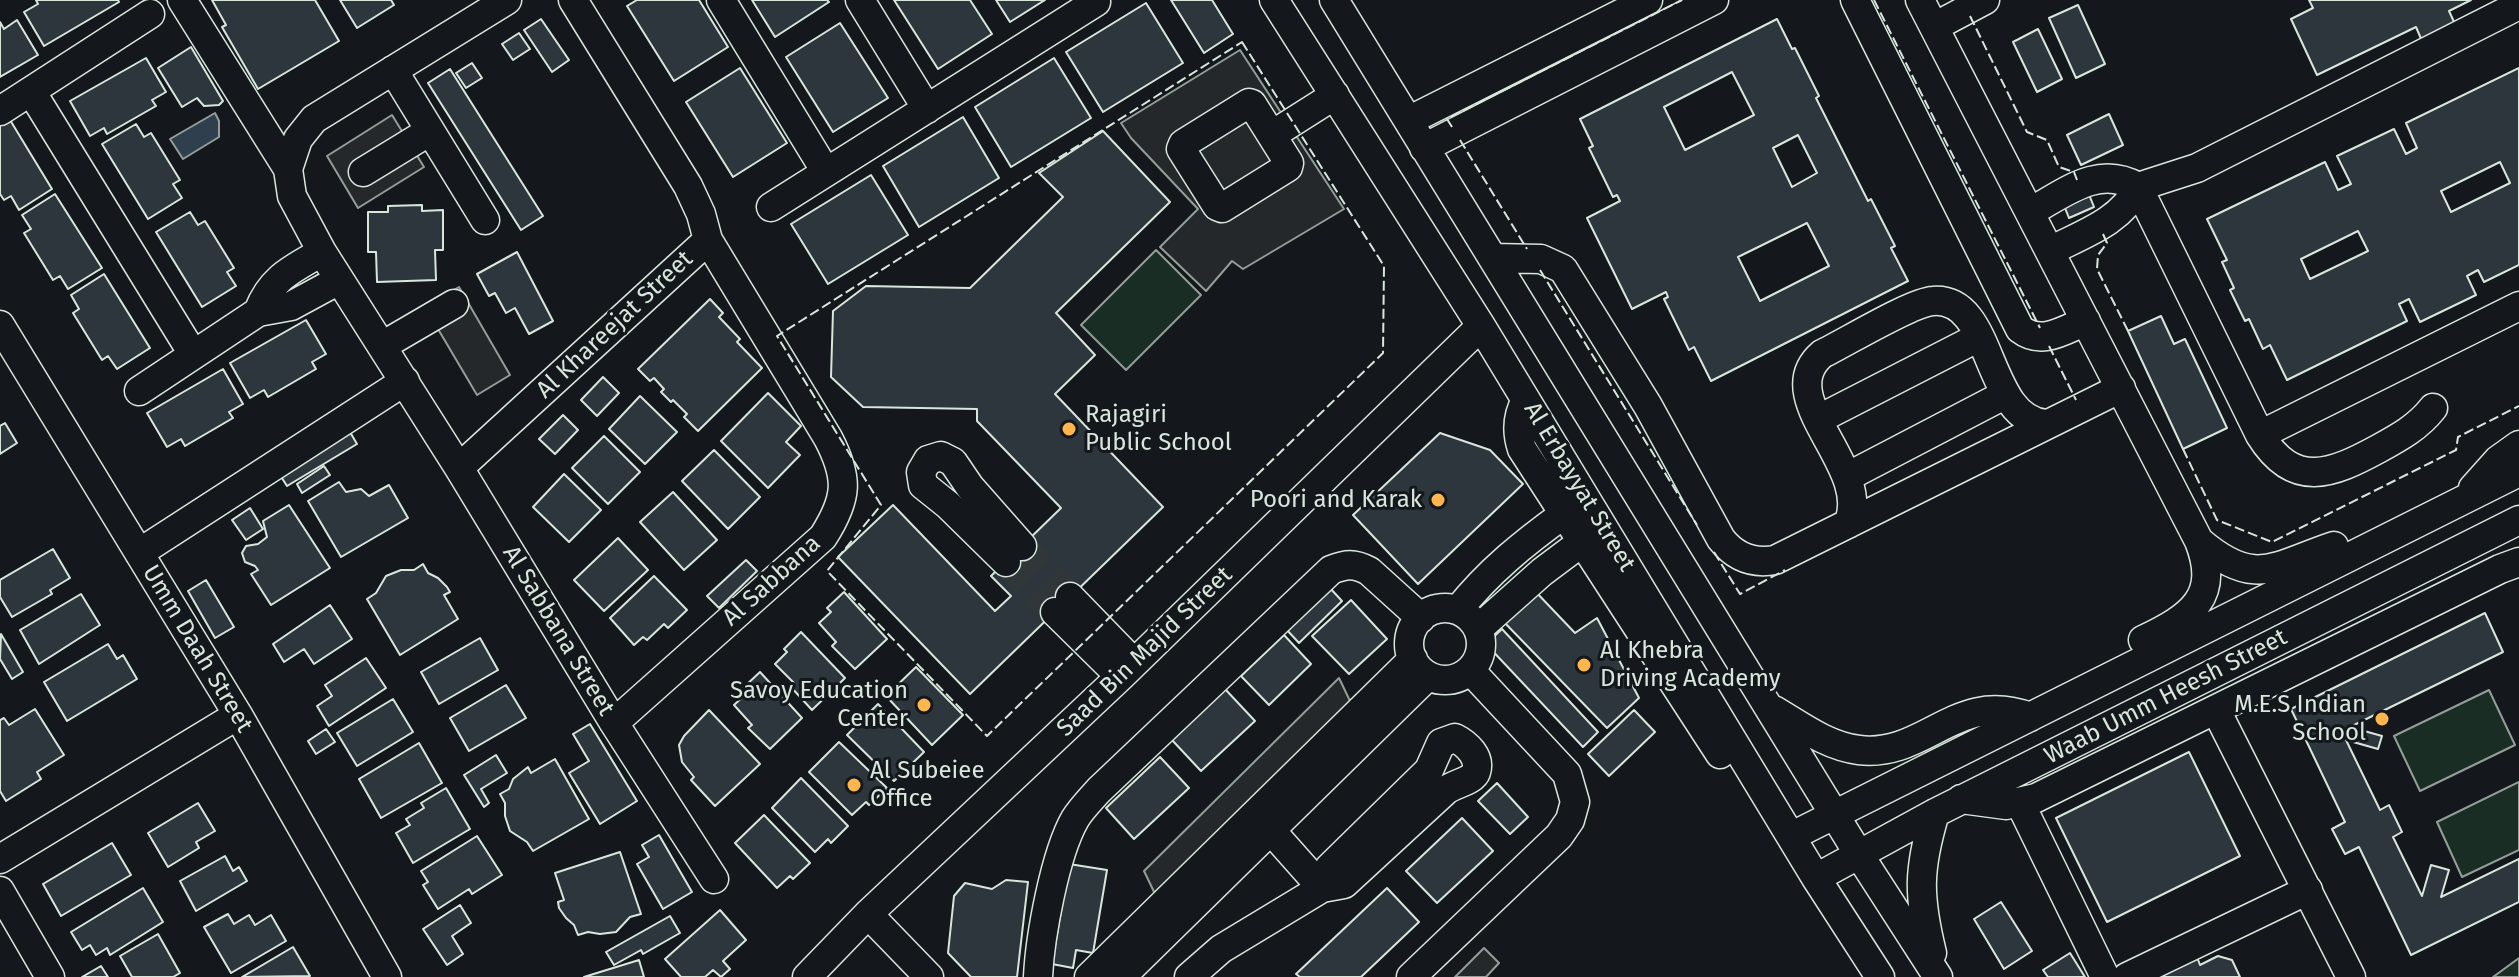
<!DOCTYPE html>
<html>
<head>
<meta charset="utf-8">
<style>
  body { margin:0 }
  canvas { display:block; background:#14181c }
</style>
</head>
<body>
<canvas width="2519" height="977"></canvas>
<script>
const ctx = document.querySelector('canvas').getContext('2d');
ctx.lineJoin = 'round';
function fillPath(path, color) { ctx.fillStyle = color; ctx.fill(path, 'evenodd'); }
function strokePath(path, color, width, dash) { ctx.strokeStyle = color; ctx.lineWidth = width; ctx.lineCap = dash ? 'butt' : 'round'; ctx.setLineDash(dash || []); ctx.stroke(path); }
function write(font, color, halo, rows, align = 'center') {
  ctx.font = font + ' "Fira Sans",sans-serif'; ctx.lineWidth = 6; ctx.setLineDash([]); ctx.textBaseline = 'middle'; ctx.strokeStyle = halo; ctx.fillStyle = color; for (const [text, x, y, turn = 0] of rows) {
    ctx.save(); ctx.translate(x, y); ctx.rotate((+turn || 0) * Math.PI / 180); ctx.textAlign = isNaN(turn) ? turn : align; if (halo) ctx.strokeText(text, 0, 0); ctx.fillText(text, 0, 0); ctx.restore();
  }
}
const green = new Path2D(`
  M1156,250L1201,295L1126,370L1081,325Z
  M2489,690L2515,745L2420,791L2394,736Z
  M2519,782V850L2462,877L2437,822Z
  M2519,958V977H2493Z`);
fillPath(green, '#1a2d24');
strokePath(green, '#939e99', 2);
const parking = new Path2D(`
  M1240,50L1344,209L1243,269L1232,261L1206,291L1160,247L1198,209L1131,138L1121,123Z
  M392,115L424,167L358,208L327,156Z
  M459,287L510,375L477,395L425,307Z
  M1339,678L1351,703L1156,896L1144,871Z
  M1484,948L1499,963L1486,977H1455Z`);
fillPath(parking, '#24282b');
strokePath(parking, '#939e99', 2);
const water = new Path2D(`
  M215,113L219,121V137L183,159L170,139Z`);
fillPath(water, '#2f3f4d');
strokePath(water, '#939e99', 2);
const building = new Path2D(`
  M36,0H118L119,2L44,46L24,12L38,4Z
  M212,0H315L339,41L258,89L222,27L226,25Z
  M340,0H391L394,5L357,28Z
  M637,0H699L728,47L674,81L627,6Z
  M752,0H827L829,2L775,37Z
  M894,0H970L992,34L938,69Z
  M996,0H1045L1010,22Z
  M1171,0H1212L1233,34L1204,53Z
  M2309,0H2471L2449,11L2455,24L2422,41L2416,27L2317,75L2291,19L2313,8Z
  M1146,3L1183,63L1103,112L1066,52Z
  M2078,5L2105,64L2076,78L2049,18Z
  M541,19L569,60L552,72L524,30Z
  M1777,19L1792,49L1795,48L1819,96L1816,98L1868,201L1871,199L1895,246L1891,248L1908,281L1711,381L1694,347L1689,350L1664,299L1668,297L1666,292L1632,309L1587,218L1620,201L1617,195L1613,197L1589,148L1593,146L1580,119ZM1732,72L1754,115L1685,150L1664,107ZM1798,135L1817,173L1792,187L1773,148ZM1807,223L1829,266L1760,301L1738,257Z
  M17,20L38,55L0,77V22L4,29Z
  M840,23L888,98L833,132L786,57Z
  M2038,29L2062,79L2037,92L2013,42Z
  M519,33L530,49L513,60L502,44Z
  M191,47L223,101L219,105L204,106L197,98L182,107L158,68Z
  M146,58L166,92L152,100L156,106L107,134L104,128L90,136L70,101Z
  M1054,58L1091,118L1011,167L975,107Z
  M472,63L482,78L466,88L456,73Z
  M740,68L787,143L733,177L686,102Z
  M2519,68V265L2484,282L2478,270L2467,276L2476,295L2420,322L2409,299L2399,304L2407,321L2287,380L2270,345L2263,349L2249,319L2245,321L2230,290L2234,288L2222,262L2227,260L2207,219L2325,162L2338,190L2351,184L2337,156L2394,129L2406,154L2417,148L2406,123ZM2500,162L2510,183L2451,212L2441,191ZM2358,231L2368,251L2310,279L2301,259Z
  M450,69L543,216L521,230L428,83Z
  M2109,114L2123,145L2081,165L2067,135Z
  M7,115L52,189L19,210L11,196L4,200L0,194V119Z
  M963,117L999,178L919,227L883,166Z
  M136,124L144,137L151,133L180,180L173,184L182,198L148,219L102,144Z
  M1103,131L1170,202L1056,313L1095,355L1055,394L1163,507L970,694L838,557L893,505L995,611L1011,596L991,576L1061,508L977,421V409L863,407L831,377L833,311L866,286L970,288L1063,197L1039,173Z
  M871,175L908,235L828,284L791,224Z
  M2088,192L2094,207L2069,218L2063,203Z
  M55,194L102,268L68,289L60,276L53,280L24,233L31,229L22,215Z
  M422,205V211L443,210V250H435L436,280L377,282L376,252H368V212H388V206Z
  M190,212L198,225L205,221L234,268L227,272L236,286L202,307L156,232Z
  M517,252L553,321L529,334L515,308L506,313L495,293L489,296L477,274Z
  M104,274L150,348L117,369L108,356L102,360L73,313L79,309L71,295Z
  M710,299L723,313L719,317L740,339L737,342L762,368L698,431L684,417L687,414L673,400L671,402L661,392L664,389L654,378L650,381L638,369Z
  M2161,316L2174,344L2185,339L2227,428L2183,449L2128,331Z
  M306,320L326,354L312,362L316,369L268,397L264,390L250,398L230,363Z
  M223,369L243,404L229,412L233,418L185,446L181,439L167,447L147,413Z
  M603,377L619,393L597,416L581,400Z
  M768,393L801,426L786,442L800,455L768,488L721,441Z
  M640,396L677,432L645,464L609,429Z
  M563,415L578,430L555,454L539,439Z
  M5,423L17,443L0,454V426Z
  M350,432L357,444L287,486L280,475Z
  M1440,433L1490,450L1523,484L1418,584L1353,515Z
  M604,436L640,472L608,504L572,468Z
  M714,450L760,497L728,529L682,481Z
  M324,466L330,475L302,493L297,484Z
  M564,474L601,510L569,542L533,507Z
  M339,482L346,492L361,489L369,496L389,485L408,518L341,557L308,501Z
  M673,492L717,540L684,570L640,522Z
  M289,505L330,568L271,605L251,574L258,570L255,566L245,562L242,553L246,546L258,544L267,537L263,521Z
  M250,508L263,529L246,540L232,520Z
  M618,538L648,570L604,611L574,580Z
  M53,549L70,578L50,590L52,594L12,617L0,597V580Z
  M746,560L757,571L719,608L707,596Z
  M423,564L428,573L438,578L447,587L450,592L444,595L458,619L400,655L367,599L376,593L386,576L401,570H414Z
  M654,576L687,610L668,628L664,624L647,640L643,637L634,645L610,618Z
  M206,580L234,627L215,638L188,591Z
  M1329,587L1342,601L1299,643L1286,629Z
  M1534,590L1575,633L1597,618L1639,698L1607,728L1502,620Z
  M844,592L887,639L855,669L832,646L836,642L819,623L831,612L827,608Z
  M81,594L100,625L39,664L20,630Z
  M1351,600L1387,639L1349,674L1312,636Z
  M330,605L352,639L314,664L304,649L284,662L273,644Z
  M2485,613L2503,652L2350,727L2382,736L2378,749L2346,740L2380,810L2389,805L2402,832L2393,837L2422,896L2431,865L2449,870L2441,897L2519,859V902L2411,955L2359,847L2345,854L2332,829L2345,822L2291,709Z
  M1502,629L1598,732L1583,747L1486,644Z
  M801,632L845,678L812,710L790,686L794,683L775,664L787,652L784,649Z
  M1,634L23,672L12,679L0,659Z
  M1284,635L1311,664L1269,705L1241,676Z
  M480,638L498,670L439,704L421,672Z
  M108,644L117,659L123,655L137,679L67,721L44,682Z
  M366,658L386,688L329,726L317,706L332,696L325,685Z
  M916,667L963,715L932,745L886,696Z
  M760,672L802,718L770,749L748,728L752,725L734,705L747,693L743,688Z
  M506,685L526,718L469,751L450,718Z
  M1225,689L1255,721L1201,771L1172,740Z
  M393,699L413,732L357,766L337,733Z
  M878,704L924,752L894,781L847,735Z
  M35,709L64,755L37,772L41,779L6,801L0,791V720L4,718L9,725Z
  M709,710L760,764L715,806L691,780L694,777L682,762L679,745L684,736Z
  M1634,710L1655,732L1609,776L1588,754Z
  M590,724L637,801L600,824L569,773L589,761L573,734Z
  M326,729L335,742L316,754L308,741Z
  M839,742L887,788L869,805L866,802L852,815L809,772Z
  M419,743L442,783L381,818L359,779Z
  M2189,752L2240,856L2107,922L2056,818Z
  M496,755L507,773L481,789L489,803L484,807L464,775Z
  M1160,757L1189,788L1134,839L1106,808Z
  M555,759L589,819L533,851L527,842L510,831L505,816V803L500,794L509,789L513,779L528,767L531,773Z
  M801,778L848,826L831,843L828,839L815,852L772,808Z
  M1497,783L1528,817L1510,834L1478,801Z
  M446,788L470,829L413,863L396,833L410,825L406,819L424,808L421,803Z
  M198,803L215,831L196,842L199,848L168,867L148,833Z
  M764,815L810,863L793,879L790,876L777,888L735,843Z
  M1462,818L1493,851L1437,903L1406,871Z
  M659,835L692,892L663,909L637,864L649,857L642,845Z
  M477,836L502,875L472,894L469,889L438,909L423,885L428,882L421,871Z
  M112,843L131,875L61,916L43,884Z
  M620,852L641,914L630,917L616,932L600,934L588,932L578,935L574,925L566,918L559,908L558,902L564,900L555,873Z
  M225,856L233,871L239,867L247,881L196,911L180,881Z
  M1069,864L1107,870L1093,953L1076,950L1073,968L1052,964Z
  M1006,880L1028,882L1017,977H971L948,953L954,896L965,883L992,889Z
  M143,888L163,922L110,955L107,948L96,955L90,945L82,950L71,932Z
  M1387,888L1419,922L1361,977H1300L1296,974Z
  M2001,902L2032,951L2004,969L1974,919Z
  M460,905L471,923L452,936L463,954L447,965L423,929Z
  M720,910L746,940L723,961L730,969L721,977L713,970L705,977H681L665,959Z
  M228,914L234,924L249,915L255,925L271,915L286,941L231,973L204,927Z
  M670,916L680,933L643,954L641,950L614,965L606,952Z
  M158,934L180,973L173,977H132L120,956Z
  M293,947L310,976L242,977Z
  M2070,953L2085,977H2048L2043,970Z
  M2218,956L2232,960L2240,977H2156L2197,957L2200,965Z
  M639,960L644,977H584Z
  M101,966L108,977H82Z`);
fillPath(building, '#2c363c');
strokePath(building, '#d8e6dc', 2);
strokePath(new Path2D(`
  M1022,546L1070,597
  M1006,562L1055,612`), '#313739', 28, [28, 14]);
const minor = new Path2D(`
  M182,0L288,169L292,196L322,252L459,468L614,723L714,879
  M573,0L688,186L701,214L708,240L828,438C849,478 848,498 823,537L614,723
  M721,0L826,172
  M860,0L927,109
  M1274,0L1481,326L1816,878L1880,977
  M1334,0L1858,853L1938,977
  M1855,0L2020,329C2042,346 2064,330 2086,321
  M1920,0L2199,541C2221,597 2191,617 2143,640
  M1934,27L1985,0
  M393,70L485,220
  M31,91L193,354
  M1249,103L1252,104L1289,163L1288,167L1222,208L1217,206L1181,149L1183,144Z
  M0,111L150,14
  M1410,120L1648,0
  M1272,135L1335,95
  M1424,148L1714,0
  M288,169L298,139L314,119L507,0
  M363,172L430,131
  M771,207L1096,2
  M2030,212C2065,193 2098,164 2138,187L2260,435C2294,490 2332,474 2378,449C2400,437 2418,427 2433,408
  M2050,251C2083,234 2121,222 2138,187L2197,168L2519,5
  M1493,258L1541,259L1563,269L1648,406L1721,539C1735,557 1753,564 1775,560L2121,388
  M258,312C271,278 292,269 322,252
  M0,325L238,715L387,977
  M382,346L454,304
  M139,391L258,312L291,306L339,280
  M1526,400C1517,416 1516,431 1522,449L1720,754
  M1819,419L1979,337
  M2260,435L2519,306
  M459,468L708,240
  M1847,477L2006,394
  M2473,488L2498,460L2519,445
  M1848,524C1874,467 1770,399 1822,354C1845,343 1912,302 1933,301C1995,296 1984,419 2046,424
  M2199,541C2255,589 2274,566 2334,546
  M139,553L405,381
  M1006,562L948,505L923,485L921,472L928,460L941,456L953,462L970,487L1022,546
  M1070,597L1134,663
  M1409 644a36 36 0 1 1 72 0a36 36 0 1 1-72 0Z
  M1458,610C1489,571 1524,543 1564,514
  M1055,612L1120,676
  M1478,629L1542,572L1582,542
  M1774,710C1801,726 1827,746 1859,750C1926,758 1956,689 2030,717
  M2216,710L2351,977
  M1455,738C1467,744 1481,757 1476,772C1473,781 1453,784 1445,791C1411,822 1378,853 1344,884L1322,888L1329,868L1429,770L1441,743Z
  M1961,799L2006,805L2036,798L2500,569L2519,562
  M2020,803L2105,977
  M1792,836L2519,472
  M0,859L238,715
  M1816,878L1935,813L2519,520
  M0,891L50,977
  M868,914L929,977
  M1932,953C1918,896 1918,869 1935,813
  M807,977L868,914L1121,676L1481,326
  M1038,977C1040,936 1055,854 1075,819C1081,809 1091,799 1099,790L1331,570C1346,564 1354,563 1369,571L1421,618
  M1089,977L1413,659
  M1121,977L1428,676
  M1189,977L1221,949L1322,888L1259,817
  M1411,977L1559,836L1570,820L1575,802L1567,774L1470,670
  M2127,977L2308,890`);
strokePath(minor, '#d8e6dc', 31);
strokePath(minor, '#14181c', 28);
strokePath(new Path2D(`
  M1874,0L2040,328
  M1970,16L2027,132L2047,140L2059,167L2074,172L2077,180
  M1242,42L1384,266L1383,353L987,736L827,571L881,505L777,336Z
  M1452,127L1447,119L1682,0
  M1460,140L1527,249
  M2103,234L2107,243L2098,255L2097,269L2128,331
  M1540,270L1697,525
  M2049,346L2076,400
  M2183,449L2217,520L2272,542L2456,450L2458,437L2519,406
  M1714,552L1740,594L1785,570`), '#d8e6dc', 2, [10, 4]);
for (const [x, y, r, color] of [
  [1069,429,8,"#ffb74d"],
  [1438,500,8,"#ffb74d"],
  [1584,665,8,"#ffb74d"],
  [924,705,8,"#ffb74d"],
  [2382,719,8,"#ffb74d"],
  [854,785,8,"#ffb74d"]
]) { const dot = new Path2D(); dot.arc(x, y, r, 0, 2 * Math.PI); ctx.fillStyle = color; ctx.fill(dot); strokePath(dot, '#14181c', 3); }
write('24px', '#d8e6dc', '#14181c', [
  ["Al Khareejat Street",615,325,-43],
  ["Al Erbayyat Street",1579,487,59],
  ["Al Sabbana",772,581,-42],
  ["Al Sabbana Street",558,631,59],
  ["Umm Daah Street",197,649,59],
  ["Saad Bin Majid Street",1145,652,-44],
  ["Waab Umm Heesh Street",2166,697,-27]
]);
write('24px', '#d8e6dc', '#14181c', [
  ["Rajagiri",1085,415],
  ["Public School",1085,443],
  ["Poori and Karak",1422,500,"right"],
  ["Al Khebra",1600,651],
  ["Driving Academy",1600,679],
  ["Savoy Education",908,691,"right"],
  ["Center",908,719,"right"],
  ["M.E.S Indian",2366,705,"right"],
  ["School",2366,733,"right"],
  ["Al Subeiee",870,771],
  ["Office",870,799]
], 'left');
</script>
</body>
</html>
